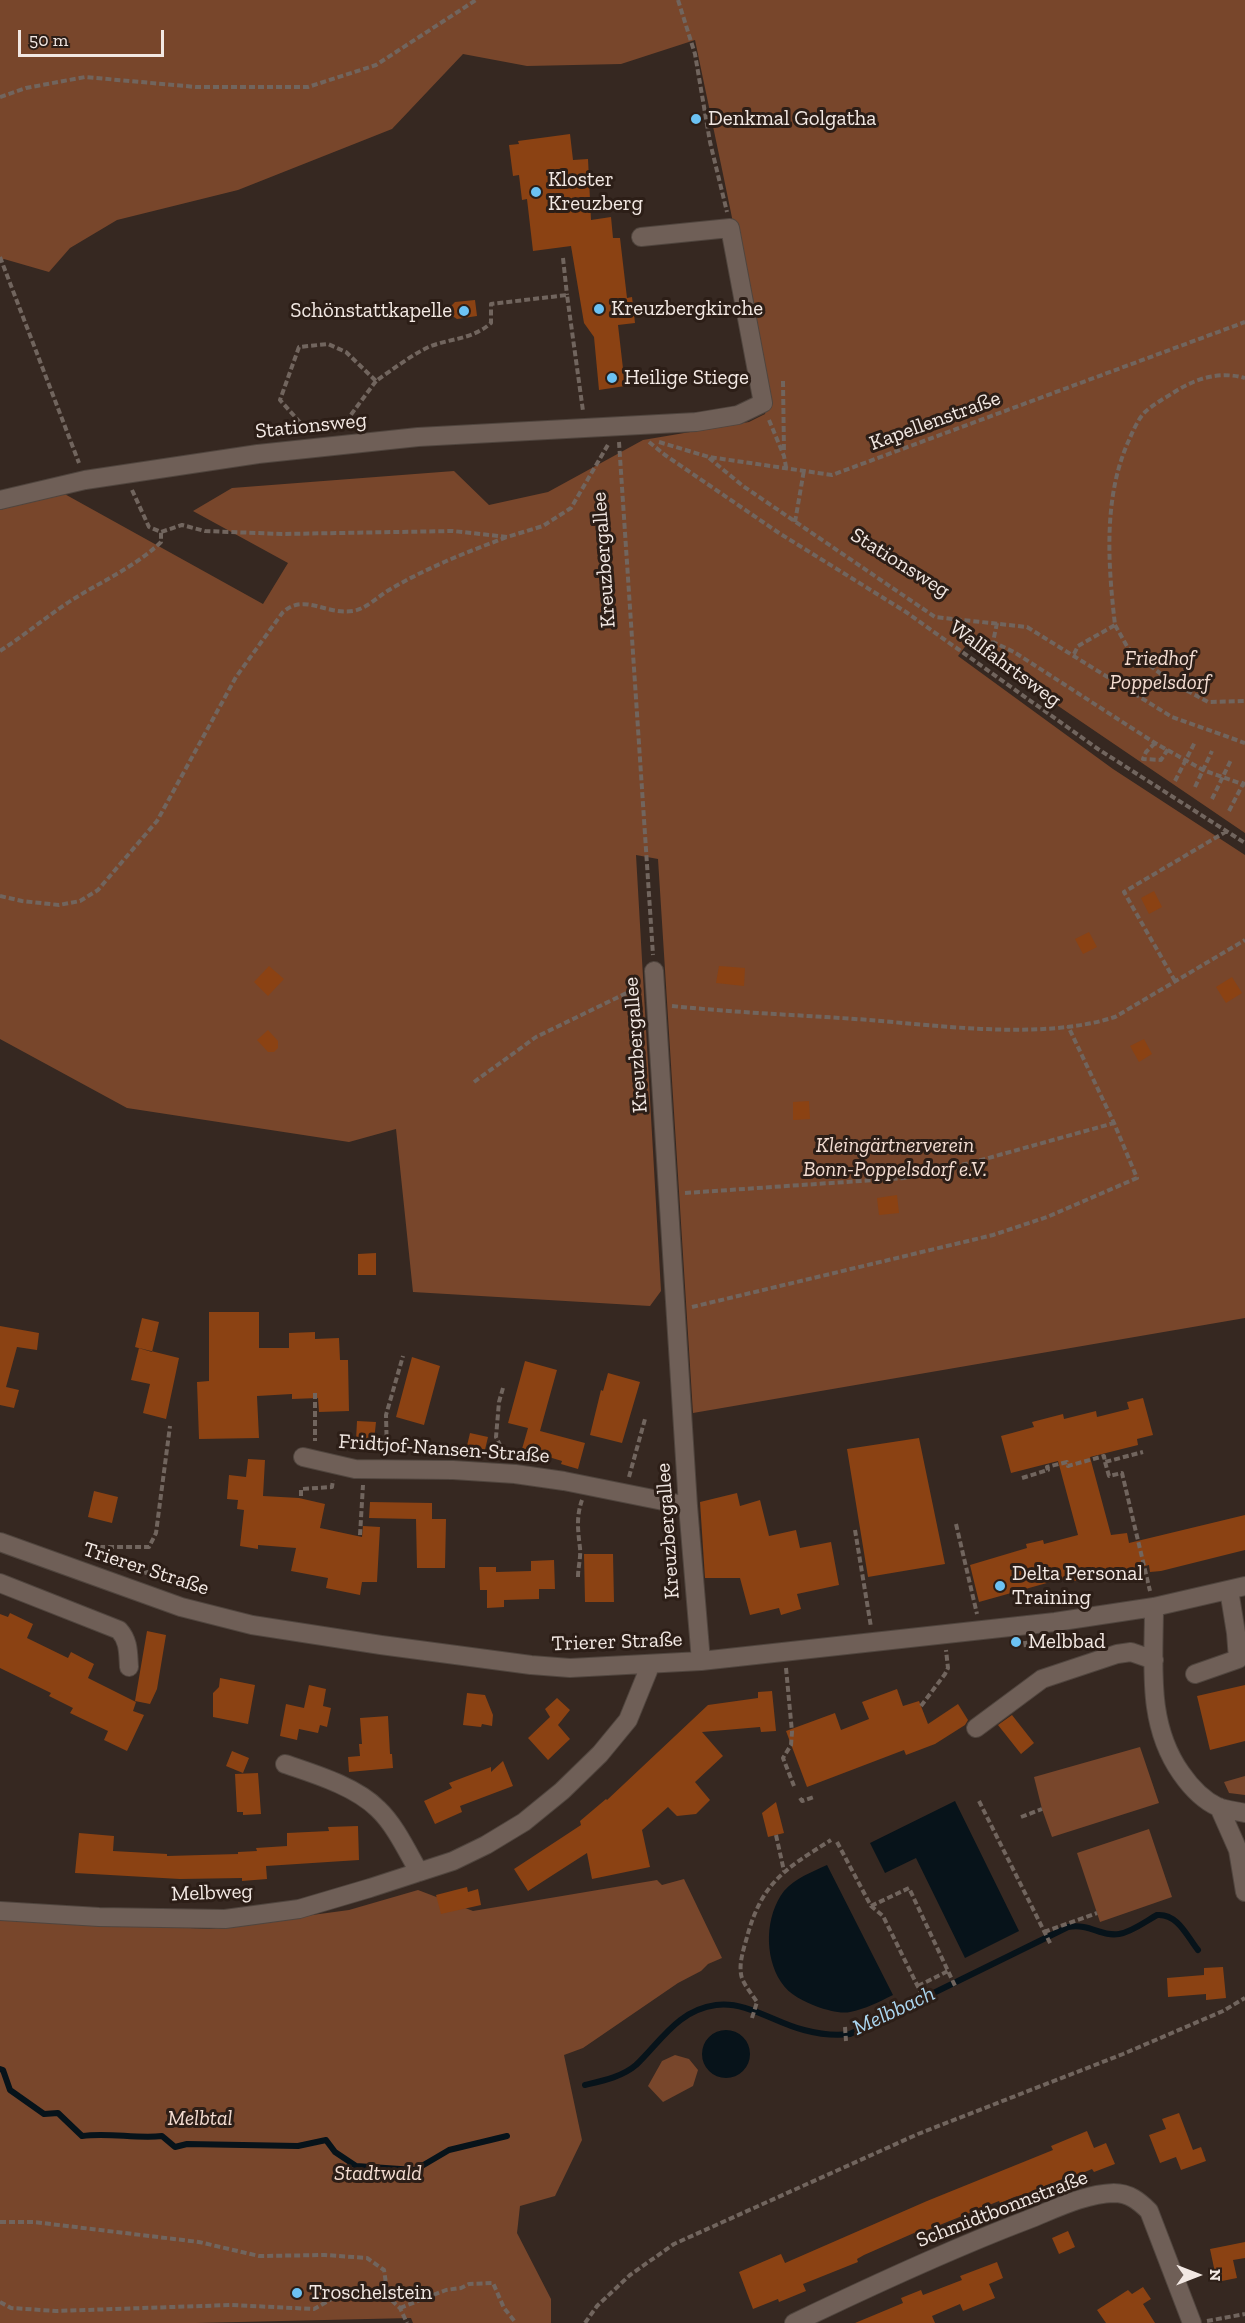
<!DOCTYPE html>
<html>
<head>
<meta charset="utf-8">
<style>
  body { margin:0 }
  #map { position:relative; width:1245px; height:2323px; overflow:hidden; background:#362821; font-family:"Zilla Slab",serif }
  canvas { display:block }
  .north { position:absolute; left:1167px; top:2245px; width:60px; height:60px; -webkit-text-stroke:4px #2c1e17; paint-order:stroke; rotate:90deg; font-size:16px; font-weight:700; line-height:24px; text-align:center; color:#f2e8e3 }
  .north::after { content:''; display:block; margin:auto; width:21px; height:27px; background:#f2e8e3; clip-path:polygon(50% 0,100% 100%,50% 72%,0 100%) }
  .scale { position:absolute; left:18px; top:30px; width:146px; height:27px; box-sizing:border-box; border:3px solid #f2e8e3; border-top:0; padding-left:8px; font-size:18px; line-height:21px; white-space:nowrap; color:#f2e8e3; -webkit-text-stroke:4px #2c1e17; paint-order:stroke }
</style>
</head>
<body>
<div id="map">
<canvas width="1245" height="2323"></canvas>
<div class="north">N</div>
<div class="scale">50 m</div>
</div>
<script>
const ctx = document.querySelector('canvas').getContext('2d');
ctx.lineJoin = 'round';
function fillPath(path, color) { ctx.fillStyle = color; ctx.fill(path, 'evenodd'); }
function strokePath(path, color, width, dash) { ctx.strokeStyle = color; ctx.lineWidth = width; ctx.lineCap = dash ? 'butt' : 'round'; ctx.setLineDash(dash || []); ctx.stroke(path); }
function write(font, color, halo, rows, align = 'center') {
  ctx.font = font + ' "Zilla Slab",serif'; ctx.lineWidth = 6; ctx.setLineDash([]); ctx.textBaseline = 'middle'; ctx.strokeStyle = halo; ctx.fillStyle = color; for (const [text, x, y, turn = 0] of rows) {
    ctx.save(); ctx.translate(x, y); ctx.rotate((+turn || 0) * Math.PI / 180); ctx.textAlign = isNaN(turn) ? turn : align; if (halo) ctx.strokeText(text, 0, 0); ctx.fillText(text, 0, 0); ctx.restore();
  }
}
fillPath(new Path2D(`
  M0,0H1245V833L967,644L958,656L1113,769L1245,855V1318L693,1413L658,859L636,855L661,1291L650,1306L413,1292L396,1129L349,1142L127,1108L0,1039V510L61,492L263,604L288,563L193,511L232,488L454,471L489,505L548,492L643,440L749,422L765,414C774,379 758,349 751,315C734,223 714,132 695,40L621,64L527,66L463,54L392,129L238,190L117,220L70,248L49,272L4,259L0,261Z
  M1140,1747L1159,1803L1052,1837L1042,1809L1034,1777Z
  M1245,1776V1795L1229,1793L1224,1782Z
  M1149,1829L1172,1897L1100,1922L1077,1853Z
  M684,1879L722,1958L708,1964L701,1971L678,1983L583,2048L564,2055L582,2140L555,2196L520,2206L517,2233L551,2299V2323H413L411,2318L196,2323H0V1918L209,1929L349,1910L418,1890L473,1911L657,1880L662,1885Z
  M675,2055L689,2059L698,2070L693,2086L663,2102L648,2086L662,2061Z`), '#78462b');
fillPath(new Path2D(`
  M955,1801L1019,1931L965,1958L916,1858L885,1873L870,1843Z
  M827,1865L893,1995C879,2002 865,2009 850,2012C841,2014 827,2010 818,2007C805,2002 789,1995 781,1982C764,1956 765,1916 784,1891C795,1878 812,1872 827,1865Z
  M702 2054a24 24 0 1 1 48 0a24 24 0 1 1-48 0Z`), '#07131a');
strokePath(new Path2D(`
  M0,2069L3,2070L10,2090L44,2114L58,2113L82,2136C108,2132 136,2139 162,2136L175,2147L187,2144L298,2146L326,2140L335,2152L356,2166L415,2170L449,2150L507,2136
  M585,2085C602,2081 622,2077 636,2065C661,2041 678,2010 716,2005C747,2001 775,2023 804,2030C819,2034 835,2036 850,2034L1068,1927C1090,1923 1101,1937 1119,1934C1132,1932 1146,1921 1157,1915C1178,1913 1188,1938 1198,1950`), '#07131a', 6);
fillPath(new Path2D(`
  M570,134L573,160L588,159L591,220L611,217L613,238H620L627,298L632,297L635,323L618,325L625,386L599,390L594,337L584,323L571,246L533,251L527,199L522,200L519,175L513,176L509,145L519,144L518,141Z
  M475,300L477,316L457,319L451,315L450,307L455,302Z
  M1154,891L1162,907L1149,914L1141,898Z
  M1089,932L1097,947L1083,954L1075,939Z
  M269,966L284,979L268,996L254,982Z
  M719,966L745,968L744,986L716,983Z
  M1232,977L1242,993L1226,1003L1216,987Z
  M268,1030L278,1041V1048L274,1052H268L257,1040Z
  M1144,1039L1152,1054L1139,1062L1130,1046Z
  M809,1101L810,1119L793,1120V1102Z
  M897,1195L899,1213L879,1215L877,1198Z
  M376,1253V1275H358V1254Z
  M209,1312H259V1348H289V1333L315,1332V1339L339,1338L340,1360H348L349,1411L319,1412L318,1398L292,1399V1394L257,1396L259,1438L199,1439L197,1382L209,1381Z
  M142,1318L159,1322L152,1352L135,1347Z
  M0,1326L39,1333L37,1350L17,1347L6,1387L19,1390L14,1408L0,1405Z
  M139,1348L179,1358L166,1419L143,1413L150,1384L131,1380Z
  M412,1357L440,1366L424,1425L396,1417Z
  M525,1361L557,1370L540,1431L585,1443L578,1469L561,1464L562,1461L522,1449L528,1428L508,1423Z
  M608,1373L640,1382L622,1443L590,1435L601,1390L603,1391Z
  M1143,1398L1153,1435L1137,1439L1138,1445L1090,1457L1111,1535L1127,1533L1129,1543L1245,1515V1550L1161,1571L1150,1572L1149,1565L1104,1577L1103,1573L1071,1582L1070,1578L1054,1581L979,1602L970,1565L1027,1548L1026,1544L1043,1540L1044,1544L1078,1535L1058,1461L1011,1473L1001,1436L1034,1427L1032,1422L1063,1414L1064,1419L1096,1411L1097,1417L1129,1409L1127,1402Z
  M357,1421L376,1422L374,1441L356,1440Z
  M470,1433L488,1437L484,1454L466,1450Z
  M919,1438L945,1564L868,1577L847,1449Z
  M248,1459L265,1460L263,1496L299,1498L325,1504L320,1528L362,1537L363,1526L380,1527L377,1582H362L360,1595L326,1588L328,1578L291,1571L296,1548L258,1545V1549L240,1546L244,1510L237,1509L238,1500L227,1499L229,1475L246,1477Z
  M94,1491L118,1497L112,1523L88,1517Z
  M737,1493L740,1506L760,1500L769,1536L796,1530L800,1548L831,1542L839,1585L797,1594L801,1609L781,1615L779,1608L750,1615L740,1578H705L700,1502Z
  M370,1502L432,1503V1519H446L445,1568H417L416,1519L369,1518Z
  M584,1554H613L614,1602H585Z
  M554,1560L555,1589H539V1599L504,1600V1607L487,1608V1590H480L479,1567H496V1572L531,1571V1561Z
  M10,1613L33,1624L27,1638L68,1658L71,1652L94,1664L88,1678L136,1702L133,1711L144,1715L127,1751L104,1740L108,1731L70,1713L73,1708L49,1696L51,1693L0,1668V1614L8,1617Z
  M147,1631L166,1635L157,1689L150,1704L135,1701Z
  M220,1678L255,1685L248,1724L213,1717V1693L219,1687Z
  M309,1685L326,1689L323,1706L331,1708L327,1727L320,1725L318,1733L299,1729L297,1740L280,1736L286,1704L304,1708Z
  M1245,1685V1741L1210,1750L1197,1696Z
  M897,1689L903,1706L919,1701L928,1724L958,1704L968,1720L965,1725L935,1744L906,1755L904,1750L807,1787L786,1731L835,1713L841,1730L869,1719L862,1702Z
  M772,1691L776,1731L761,1732L760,1727L702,1732L723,1756L695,1782L710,1800L696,1814L677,1816L668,1807L642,1830L650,1867L592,1879L587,1853L528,1891L514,1869L581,1825L580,1821L606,1799L607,1800L708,1705L758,1698V1692Z
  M467,1693L485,1695L493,1715L492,1726L482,1724L481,1727L463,1725Z
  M557,1698L570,1710L558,1725L570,1739L548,1760L528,1738L550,1717L545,1709Z
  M1012,1715L1034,1743L1021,1754L998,1725Z
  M388,1716L390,1754H392L393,1768L349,1772L348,1757L360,1756L359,1744H362L360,1718Z
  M232,1751L249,1758L243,1773L226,1766Z
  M503,1761L513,1786L460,1806L462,1812L435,1824L424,1801L452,1788L449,1783L491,1767V1772Z
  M258,1773L261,1814L243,1815V1812H237L235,1774Z
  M776,1802L784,1833L768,1837L762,1813Z
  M358,1826L359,1860L266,1866L267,1879L242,1881V1878L180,1879L75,1873L79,1833L114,1836L113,1851L167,1854V1856L238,1854V1852L257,1851L256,1848L287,1846V1833L329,1831L328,1827Z
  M467,1887L468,1892L478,1889L481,1905L441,1914L436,1895Z
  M1223,1967L1226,1998L1206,2000V1994L1168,1997L1167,1978L1204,1975V1968Z
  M1179,2113L1193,2150L1201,2147L1206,2161L1181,2170L1176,2157L1160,2163L1149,2135L1166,2129L1162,2119Z
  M1087,2131L1094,2148L1106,2143L1115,2164L1094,2172L1092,2169L1066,2180L1065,2178L1018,2197L1017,2196L1000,2203L999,2201L915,2235L914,2233L864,2255L857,2259L858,2262L803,2284L806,2291L779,2302L778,2299L753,2309L739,2272L781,2254L785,2263L927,2201L1053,2150L1051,2146Z
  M1068,2231L1075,2247L1059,2254L1052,2238Z
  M1245,2242V2258L1233,2260L1237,2278L1217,2282L1210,2249Z
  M997,2262L1003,2278L989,2284L995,2298L963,2311L960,2304L932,2316L935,2323H855L903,2303L901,2298L921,2290L923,2295L962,2280L960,2276Z
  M1143,2287L1151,2299L1143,2304L1155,2323H1106L1097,2310L1128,2290L1132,2294Z`), '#8b4213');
const minor = new Path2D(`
  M0,500L85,480L258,454L418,437L696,422L738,415L763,403L730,228L641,237
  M654,971L688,1506L701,1661
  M303,1457L355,1469L453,1470L515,1474L564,1481L688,1506
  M0,1542L181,1607L252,1625L381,1645L531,1665L570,1668L701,1661L1055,1622L1154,1607L1245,1586
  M0,1583L119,1630C129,1641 128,1653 129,1667
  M1154,1607C1154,1665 1146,1723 1181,1773C1190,1786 1203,1800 1218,1807C1226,1810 1236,1811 1245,1813
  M1195,1674L1238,1659L1236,1633L1229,1590
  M976,1728L1042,1679L1117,1654L1131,1652L1154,1660
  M285,1764C314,1774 355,1786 378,1809C395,1825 407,1851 419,1872
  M1219,1807L1238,1850L1245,1892
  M0,1911L99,1917L225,1919L299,1909L370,1888L453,1861L486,1845L524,1822L562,1791L600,1754L628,1720L650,1666
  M794,2323C871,2286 948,2250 1027,2220C1055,2209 1084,2194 1114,2193C1129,2193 1139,2201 1149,2211L1192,2323`);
strokePath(minor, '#50453e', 20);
strokePath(new Path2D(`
  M678,0L695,54L710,142L727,212
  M0,97L26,88L85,77L196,87H308L376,65L476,0
  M0,257L79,463
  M563,258L567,295
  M376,381L347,420L306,429L280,400L299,347L328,344L346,352L376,381C392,370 414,353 431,346C453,338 473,339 491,323V304L567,295L583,411
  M783,381L784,453
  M769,420L784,456L786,467
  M619,442L653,955
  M649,442L665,455L779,533L906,612L1098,749L1245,843
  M659,442L709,457L832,475L1245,322
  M709,458L743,486L935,617L1027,627L1172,717L1245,743
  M132,490L149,527L161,532L182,525L205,531L282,534L453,531L507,537L543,526L571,508L609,443
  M795,522L804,470
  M997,623L993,642L1014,652L1155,743L1203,770L1245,785
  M1115,625L1128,648L1171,682L1208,702L1245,701
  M0,651C25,635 47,616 72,600C102,581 135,567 161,542V532
  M1074,654L1078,646L1115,625C1108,564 1103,497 1129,440C1133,431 1138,419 1145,412C1154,404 1165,398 1176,391C1197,378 1220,371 1245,378
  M1155,743L1146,752L1143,759L1161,760L1168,749
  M1175,781L1195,742
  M1195,787L1212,751
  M1212,799L1231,760
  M1229,811L1245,780
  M0,896L22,901L59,905L80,901L98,890L157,821L236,677L283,612C305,593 325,615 353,611C368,608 377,597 389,590C426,568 467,552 507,537
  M1175,981L1124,892L1227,831
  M672,1006C738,1013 803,1015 869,1020C944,1026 1044,1040 1115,1017L1245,940
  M474,1082L536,1037L639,987
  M685,1193L904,1178L974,1162L1114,1123
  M692,1307L993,1235L1047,1217L1137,1178L1114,1123L1068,1026
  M503,1388L499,1402L496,1437L505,1455
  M315,1393V1441
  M387,1454L386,1415L403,1356
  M1105,1462L1109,1476L1122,1473L1150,1591
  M629,1477L645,1419
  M1022,1478L1048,1470L1047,1467L1067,1462L1068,1466L1104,1456L1105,1462L1143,1452
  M301,1496V1489L332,1487L333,1480
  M956,1524L977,1614
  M855,1530L871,1627
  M360,1535L363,1485
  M146,1575L147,1572L96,1547H149L156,1533L170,1426
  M578,1577C578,1567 581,1558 580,1548C578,1531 576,1517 582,1500
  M1025,1641L1026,1648L1056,1642
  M786,1668L792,1732L791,1745L783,1758L794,1786
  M921,1706L945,1674L948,1668L946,1650
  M800,1798L802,1801L814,1797
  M979,1801L1051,1945
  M1021,1817L1042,1809
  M776,1835L784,1871
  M837,1842L871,1906L883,1916L926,2003
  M871,1906L909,1888L956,1988
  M1044,1932L1097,1913
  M918,1986L948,1971
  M752,2018L757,2002C752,1994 742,1983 741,1974C739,1962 744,1948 747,1937C762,1882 785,1869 831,1840
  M845,2027L846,2041
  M0,2222H34L199,2242L259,2256L325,2255L367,2258L384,2270L388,2297L400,2308L407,2323
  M0,2302L11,2308L56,2311L231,2305L314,2309L337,2296L388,2297
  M400,2308L446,2290L461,2288L469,2284L493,2283L504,2308L516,2323
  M1207,2321L1245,2314
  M585,2323L597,2306L630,2275L674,2244L918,2134L1123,2054L1223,2011L1245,1998`), '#71655e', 4, [6, 3]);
strokePath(minor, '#6f5f57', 18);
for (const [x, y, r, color] of [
  [696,119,6,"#6cc2f3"],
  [536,192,6,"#6cc2f3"],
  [599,309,6,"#6cc2f3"],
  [464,311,6,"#6cc2f3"],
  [612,378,6,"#6cc2f3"],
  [1000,1586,6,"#6cc2f3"],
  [1016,1642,6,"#6cc2f3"],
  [297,2293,6,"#6cc2f3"]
]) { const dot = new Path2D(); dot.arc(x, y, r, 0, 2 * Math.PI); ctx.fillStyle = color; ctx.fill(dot); strokePath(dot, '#2c1e17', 2); }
write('21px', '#f2e8e3', '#2c1e17', [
  ["Denkmal Golgatha",708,119],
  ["Kloster",548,180],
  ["Kreuzberg",548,204],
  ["Kreuzbergkirche",611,309],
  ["Schönstattkapelle",452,311,"right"],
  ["Heilige Stiege",624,378],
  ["Delta Personal",1012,1574],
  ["Training",1012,1598],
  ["Melbbad",1028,1642],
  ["Troschelstein",309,2293]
], 'left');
write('21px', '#f2e8e3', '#2c1e17', [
  ["Kapellenstraße",935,421,-20],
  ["Stationsweg",311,426,-6],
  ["Kreuzbergallee",604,560,-94],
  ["Stationsweg",900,563,32],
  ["Wallfahrtsweg",1005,664,36],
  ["Kreuzbergallee",636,1045,-94],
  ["Fridtjof-Nansen-Straße",444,1449,4],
  ["Kreuzbergallee",668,1531,-94],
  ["Trierer Straße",146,1569,18],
  ["Trierer Straße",617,1642,-2],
  ["Melbweg",212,1893,-2],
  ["Schmidtbonnstraße",1002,2209,-21]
]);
write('italic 21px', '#f4ddd2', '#2c1e17', [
  ["Friedhof",1160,659],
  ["Poppelsdorf",1160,683],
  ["Kleingärtnerverein",895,1146],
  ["Bonn-Poppelsdorf e.V.",895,1170],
  ["Melbtal",200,2119],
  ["Stadtwald",378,2174]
]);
write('italic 22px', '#abd6f0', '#2c1e17', [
  ["Melbbach",894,2011,-25]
]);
</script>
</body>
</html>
